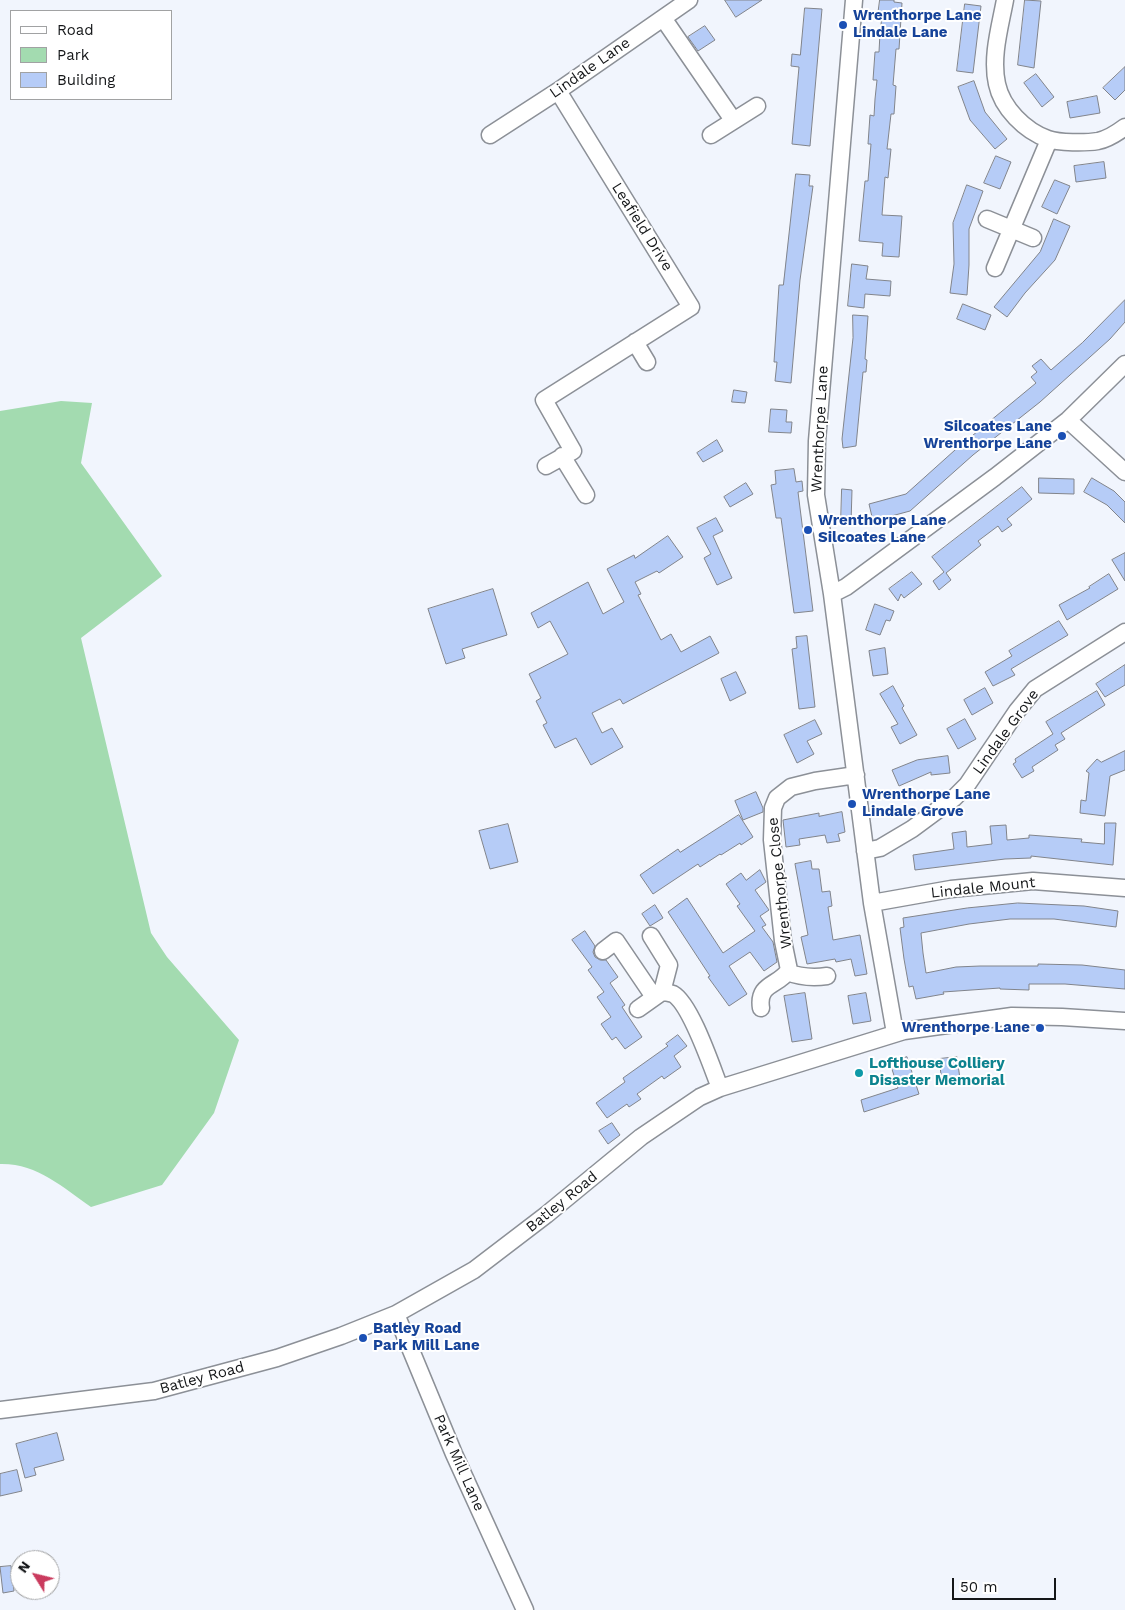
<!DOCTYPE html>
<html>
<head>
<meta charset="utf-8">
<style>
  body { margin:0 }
  #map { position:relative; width:1125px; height:1610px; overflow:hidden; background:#f1f5fd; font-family:"Work Sans",sans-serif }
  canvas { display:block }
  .legend { position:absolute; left:10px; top:10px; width:162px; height:90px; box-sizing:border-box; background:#fff; border:1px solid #a1a2a3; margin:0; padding:6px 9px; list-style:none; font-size:15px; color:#141618 }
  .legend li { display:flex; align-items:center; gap:10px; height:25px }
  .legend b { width:25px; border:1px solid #a1a2a3 }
  .north { position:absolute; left:10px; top:1550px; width:50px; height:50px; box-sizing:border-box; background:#fff; border:1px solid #a1a2a3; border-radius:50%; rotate:306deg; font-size:14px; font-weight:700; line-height:20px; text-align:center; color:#141618 }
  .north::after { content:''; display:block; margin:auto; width:18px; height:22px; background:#ca3b5e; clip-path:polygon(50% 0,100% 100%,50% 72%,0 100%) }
  .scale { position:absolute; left:952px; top:1578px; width:104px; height:22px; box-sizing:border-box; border:2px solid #141618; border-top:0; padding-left:6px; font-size:15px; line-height:18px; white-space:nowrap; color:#141618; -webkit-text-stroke:4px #fff; paint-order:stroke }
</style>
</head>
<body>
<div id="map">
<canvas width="1125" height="1610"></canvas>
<ul class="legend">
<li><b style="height:6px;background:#fff"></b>Road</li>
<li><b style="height:14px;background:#a3dbb0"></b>Park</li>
<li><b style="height:14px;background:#b6ccf7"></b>Building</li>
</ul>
<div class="north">N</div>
<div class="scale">50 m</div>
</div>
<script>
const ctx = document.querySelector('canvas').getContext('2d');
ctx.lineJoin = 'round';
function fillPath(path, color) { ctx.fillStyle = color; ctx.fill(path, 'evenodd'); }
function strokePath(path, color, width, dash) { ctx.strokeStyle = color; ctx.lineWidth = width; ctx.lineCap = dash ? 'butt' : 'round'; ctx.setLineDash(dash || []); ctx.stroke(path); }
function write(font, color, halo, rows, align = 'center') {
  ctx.font = font + ' "Work Sans",sans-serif'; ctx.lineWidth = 4; ctx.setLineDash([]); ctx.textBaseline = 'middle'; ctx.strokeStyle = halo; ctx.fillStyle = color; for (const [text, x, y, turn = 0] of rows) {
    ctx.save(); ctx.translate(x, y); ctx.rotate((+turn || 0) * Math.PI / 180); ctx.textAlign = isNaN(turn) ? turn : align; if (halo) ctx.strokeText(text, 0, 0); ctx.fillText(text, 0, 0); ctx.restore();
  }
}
fillPath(new Path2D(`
  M61,401L92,403L81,463L162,576L81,638L151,933L167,957L239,1040L214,1113L162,1185L91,1207C62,1187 37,1163 0,1164V411Z`), '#a3dbb0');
const building = new Path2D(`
  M725,0H762L736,17Z
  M880,0H894V2L902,3L899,49H896L893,85L896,86L894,114H891L887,149H891L888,178L885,177L882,215L902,216L899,257L882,256L883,243L859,241L865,181H868L871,144H868L870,115L874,116L875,99L877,80H873L875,52H879L880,33L882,16L878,15Z
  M1025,0L1041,1L1034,68L1018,65Z
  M965,4L981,6L973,73L957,71Z
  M805,8L822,9L810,146L792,144L799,67L791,66L792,54L800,55Z
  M705,26L715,40L698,51L688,37Z
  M1125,67V90L1115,100L1103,88Z
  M1036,74L1054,97L1042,107L1024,83Z
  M974,81L985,112L1007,139L995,149L970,120L958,87Z
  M1097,96L1100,113L1070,118L1067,102Z
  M996,156L1011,162L1000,189L984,183Z
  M1104,162L1106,178L1076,182L1074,166Z
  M796,174L810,175L809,186H813L800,280L791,383L775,381L777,362H774L779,285H783Z
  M1055,180L1070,186L1057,214L1042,207Z
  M967,185L983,191L969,229V265L967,295L950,293L954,264L953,223Z
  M1054,219L1070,226L1055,260L1025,293L1007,317L994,307L1040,252Z
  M852,264L868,266L866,279L891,281L890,296L865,294L864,308L848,306Z
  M1125,300V322L1110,339L1040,402L973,455L910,511L873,521L869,504L906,494L955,450L1036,383L1031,377L1037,372L1032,366L1041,359L1051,370L1082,343Z
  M963,304L991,315L985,330L957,319Z
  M853,315L868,316L865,359L867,360L866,372H863L856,446L843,448L842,439L853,338Z
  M734,390L747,392L745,403L732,402Z
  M771,409L787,410L786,422H792L791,433L769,432Z
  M717,440L723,451L703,462L697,453Z
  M794,469L796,482L802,481L803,491L798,492L813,611L794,613L781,518H776L771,485L776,484L775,471Z
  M1039,478L1074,479V494L1039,493Z
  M1092,478L1114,491L1125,502V523L1107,505L1084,492Z
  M746,483L753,494L730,507L724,497Z
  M1022,487L1032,499L1007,519L1012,525L1002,532L998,526L978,541L981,545L946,573L951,580L939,590L933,581L944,572L932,557Z
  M842,489L852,490L851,523H841Z
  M716,518L723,531L713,536L732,578L717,585L704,558L711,554L697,528Z
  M668,536L683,557L659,573L657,571L635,582L641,594L638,595L661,640L671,634L681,652L710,636L719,653L623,704L620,699L592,713L602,733L612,728L623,747L591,765L576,738L555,748L543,725L547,723L536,701L541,698L529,674L568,654L550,621L538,628L531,613L588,582L603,614L624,602L607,569L634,555L635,558Z
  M1125,553V581L1112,560Z
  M912,572L922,584L904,598L901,594L898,601L889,589Z
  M1109,574L1118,589L1067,620L1059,605L1090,588L1089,587Z
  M493,589L507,635L462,649L465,658L446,664L428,609Z
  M875,604L894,611L890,621L886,620L880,635L866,630Z
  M1059,621L1068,635L1011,669L1015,675L993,686L985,672L1012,656L1009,651Z
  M807,636L815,707L799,709L792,649L797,648L796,637Z
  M885,648L888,674L873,676L869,651Z
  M1125,665V685L1105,697L1096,684Z
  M736,672L746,693L730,701L721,679Z
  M893,686L904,706L902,708L917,735L900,744L891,727L898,724L880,694Z
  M985,688L993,703L972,715L964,700Z
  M1097,691L1105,705L1061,733L1065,739L1055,745L1058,750L1032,767L1034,771L1022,778L1013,764L1016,762L1015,759L1053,734L1046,722Z
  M965,719L976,739L958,749L947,729Z
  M815,720L822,734L807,741L814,754L797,763L784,735Z
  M1125,751V770L1110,776L1105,816L1080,813L1081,800L1086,801L1089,773L1086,771L1097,759L1101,762Z
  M948,756L950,773L931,775V772L899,786L892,770L917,760Z
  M756,792L763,808V812L743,820L735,801Z
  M842,812L845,832L838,834L840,841L827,843L825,835L799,839L800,845L786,847L783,820L819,813V816Z
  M739,815L753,837L741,845L740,843L721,855L720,854L700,867L698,864L653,894L640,875L678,849L680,852Z
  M1105,823H1116L1113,865L1031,856V858L1005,859L915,870L913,855L954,849L952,833L966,831L967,847L992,844L990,826L1006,825L1007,840L1029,838V835L1082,839L1081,842L1104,844Z
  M508,824L518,862L490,869L479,831Z
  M811,861L812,869H819L822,892L830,891L832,906L828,907L833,940L860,935L867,974L855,976L851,959L836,962L835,959L807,964L801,937L808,935L795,864Z
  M760,870L766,882L755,890L769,910L760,916L766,925L762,927L773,942L777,962L764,971L750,952L729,966L747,994L729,1006L716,988L708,977L710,976L668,912L687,898L723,953L755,931L737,906L740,904L726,884L741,873L746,880Z
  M1018,903L1084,906L1118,911L1116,927L1054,919H1010L969,924L921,933L923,953L926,973L956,967L980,966H1038V964L1082,965L1125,970V989L1065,984H1029V990L1000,989V988L943,992L944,994L916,999L913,986L909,987L904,959L900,928L904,927L903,918L967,908Z
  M655,905L663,918L650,926L642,914Z
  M585,931L595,946L593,952L595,957L600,960H606L618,977L610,983L625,1005L622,1007L642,1037L625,1049L616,1037L612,1040L601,1024L611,1017L597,997L604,992L588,970L592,967L572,940Z
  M805,993L812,1039L792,1042L784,996Z
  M866,993L871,1021L853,1024L848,996Z
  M678,1035L687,1046L674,1056L681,1067L664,1079L662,1076L637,1094L641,1099L629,1107L627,1104L607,1118L596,1103L625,1082L623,1078L668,1046L666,1044Z
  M907,1057L919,1094L864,1112L861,1100L898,1088L890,1063Z
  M957,1057L960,1079L942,1082L939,1059Z
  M612,1123L620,1135L608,1144L599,1131Z
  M57,1433L64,1460L34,1468L36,1475L25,1478L16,1444Z
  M17,1470L22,1491L0,1496V1474Z
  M11,1566L14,1591L3,1593L0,1567Z`);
fillPath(building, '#b6ccf7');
strokePath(building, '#81848b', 1);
const minor = new Path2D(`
  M854,0L817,441L816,495L832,594L872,903L895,1033
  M1005,0C1000,27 991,57 997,84C1002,108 1025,131 1048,139C1059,143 1086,143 1098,141C1108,139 1117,133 1125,127
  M663,18L733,120
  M490,135L558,91L689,0
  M711,135L757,106
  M987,219L1033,238
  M995,268L1049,140
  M635,342L647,362
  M1068,420L1125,472
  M562,456L586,495
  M546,466L573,451L544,400L691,307L558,91
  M832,594L846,587L995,477L1068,420L1125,364
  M865,851L880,848L912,829L954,798L967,785L1017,711L1035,689L1125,632
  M872,903L951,889L1033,881L1125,888
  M651,936L669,965L662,992
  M603,951L616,941L654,997
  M787,972C800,977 813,978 827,976
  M761,1008C757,983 779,986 789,970L783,941L772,840L773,808L777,798L791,787L815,781L856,775
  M638,1009L662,992C665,992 670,993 673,994C691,1004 712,1068 720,1088
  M396,1314L454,1454L525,1610
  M0,1410L154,1391L277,1358L341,1336L396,1314L474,1270L546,1215L641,1137L700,1097L720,1088L904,1031L1012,1016L1062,1017L1125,1021`);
strokePath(minor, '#8c9097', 19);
strokePath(minor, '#fff', 16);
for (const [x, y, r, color] of [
  [843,25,5,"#1a4fb4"],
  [1062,436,5,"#1a4fb4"],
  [808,530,5,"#1a4fb4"],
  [852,804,5,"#1a4fb4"],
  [1040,1028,5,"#1a4fb4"],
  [859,1073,5,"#0f9aa8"],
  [363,1338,5,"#1a4fb4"]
]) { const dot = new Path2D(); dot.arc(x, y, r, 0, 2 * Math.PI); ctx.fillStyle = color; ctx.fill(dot); strokePath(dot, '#fff', 2); }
write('bold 15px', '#164399', '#fff', [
  ["Wrenthorpe Lane",853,16],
  ["Lindale Lane",853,33],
  ["Silcoates Lane",1052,427,"right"],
  ["Wrenthorpe Lane",1052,444,"right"],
  ["Wrenthorpe Lane",818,521],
  ["Silcoates Lane",818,538],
  ["Wrenthorpe Lane",862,795],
  ["Lindale Grove",862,812],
  ["Wrenthorpe Lane",1030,1028,"right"],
  ["Batley Road",373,1329],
  ["Park Mill Lane",373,1346]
], 'left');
write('15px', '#141618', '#fff', [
  ["Lindale Lane",590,68,-35],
  ["Leafield Drive",642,227,58],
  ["Wrenthorpe Lane",820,429,-87],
  ["Lindale Grove",1006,732,-54],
  ["Wrenthorpe Close",780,883,-96],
  ["Lindale Mount",983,888,-6],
  ["Batley Road",562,1202,-39],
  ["Batley Road",202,1378,-15],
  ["Park Mill Lane",459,1463,66]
]);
write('bold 15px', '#0d838f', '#fff', [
  ["Lofthouse Colliery",869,1064],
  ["Disaster Memorial",869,1081]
], 'left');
</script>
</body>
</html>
